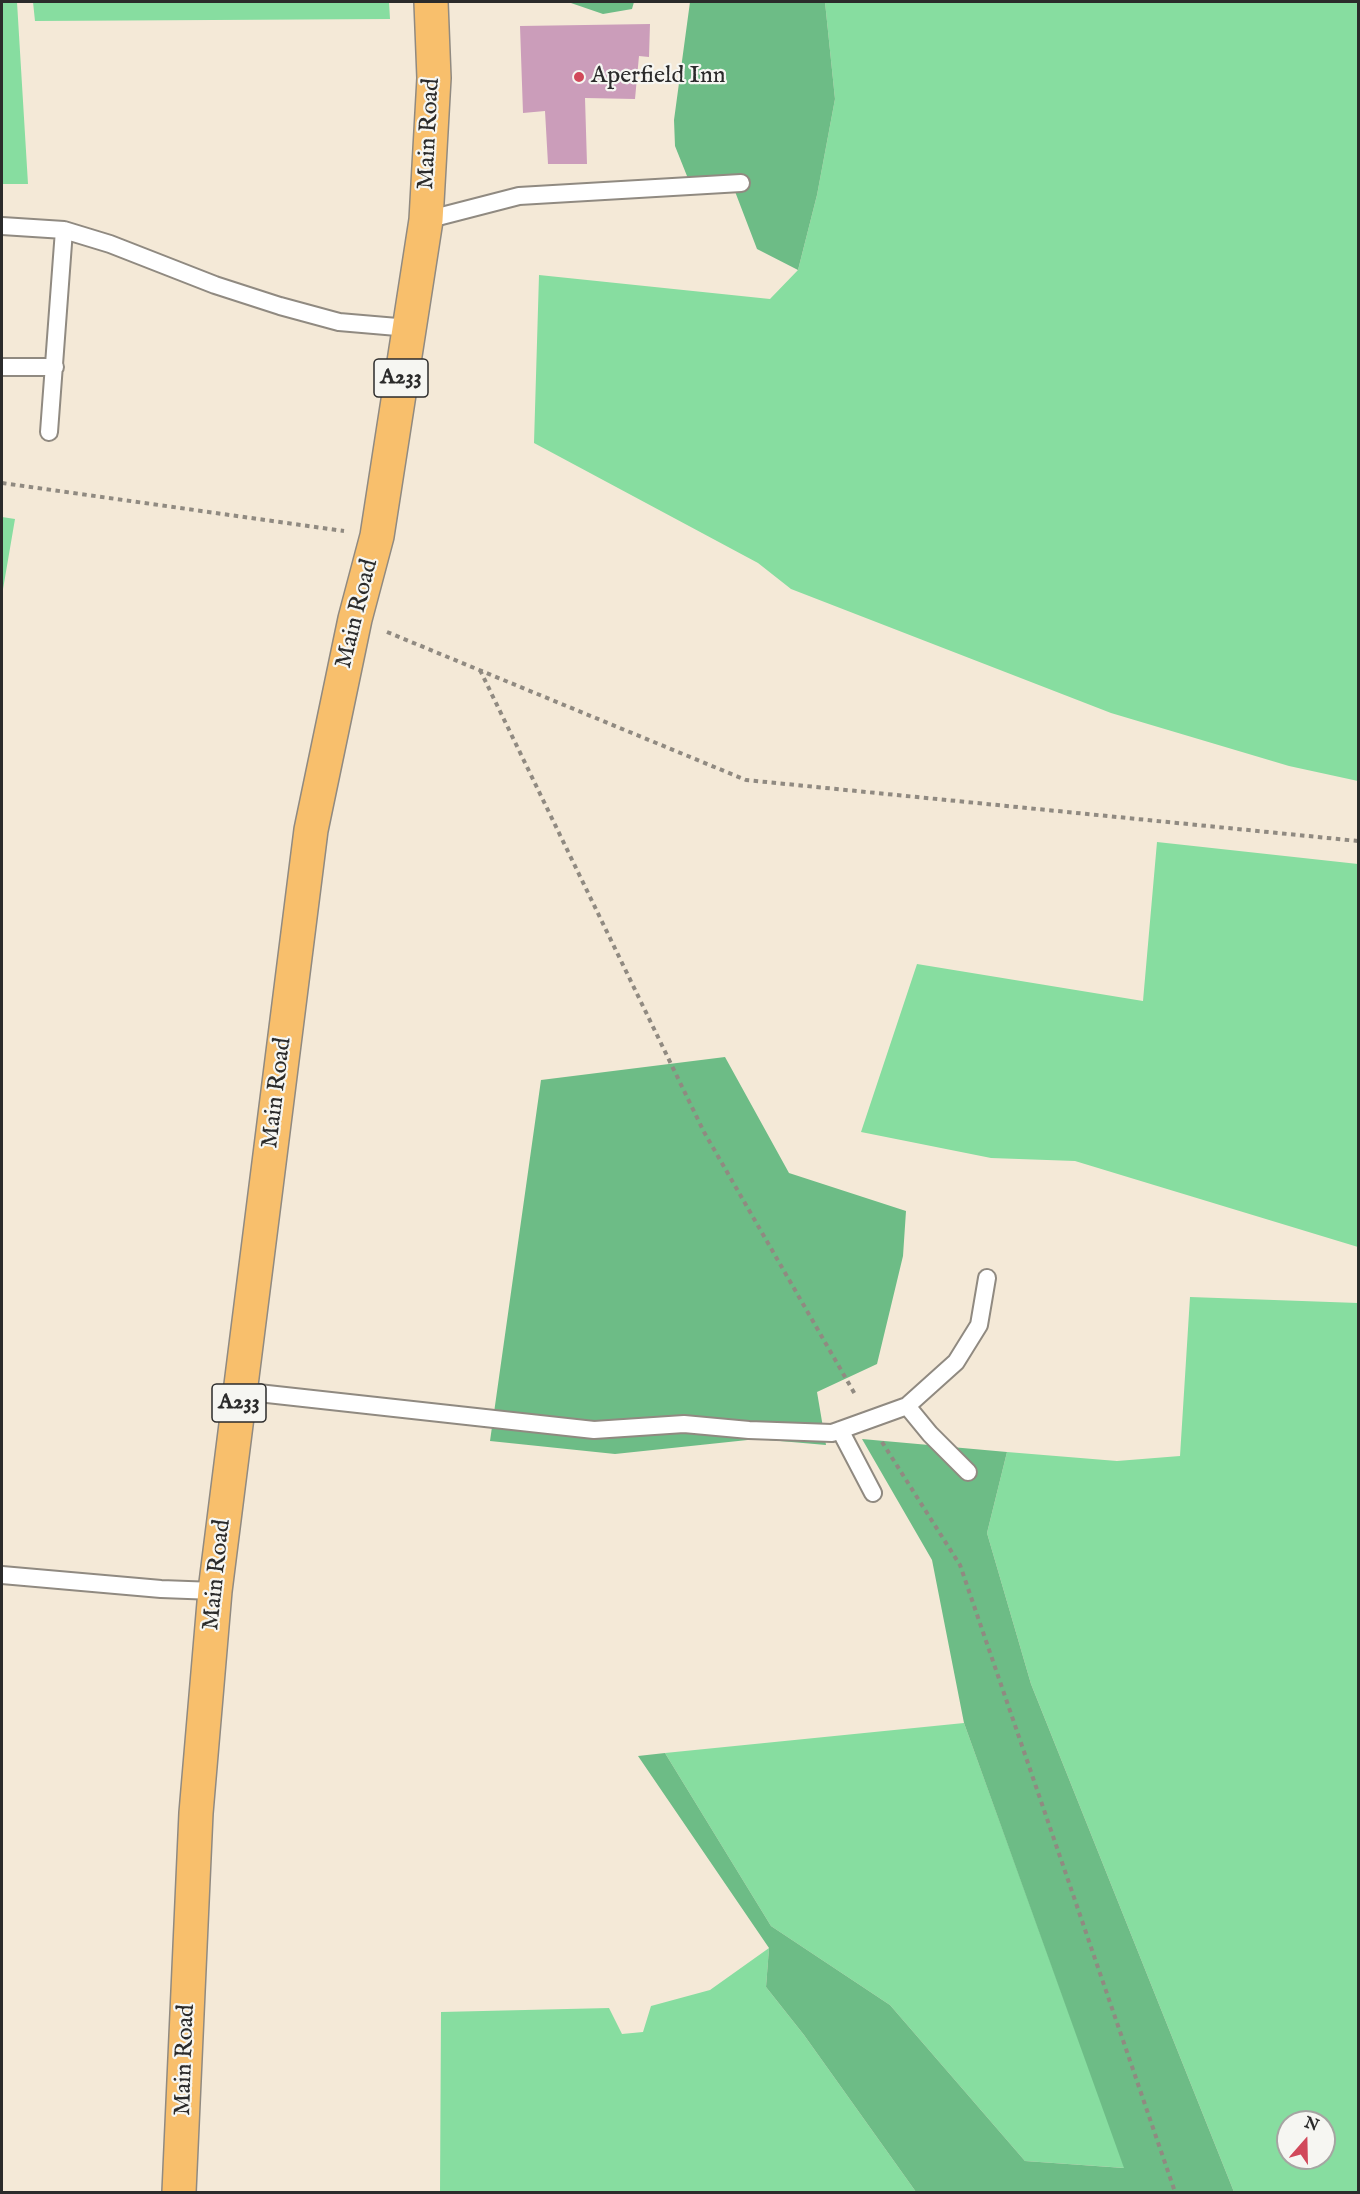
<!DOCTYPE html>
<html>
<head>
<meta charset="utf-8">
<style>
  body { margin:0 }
  #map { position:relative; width:1360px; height:2194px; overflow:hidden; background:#f4e9d7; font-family:"IM FELL English",serif }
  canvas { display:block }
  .frame { position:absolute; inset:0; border:3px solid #2b2b2b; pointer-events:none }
  .north { position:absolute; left:1276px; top:2110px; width:60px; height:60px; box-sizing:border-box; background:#f6f6f2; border:2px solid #a5a5a2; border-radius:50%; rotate:20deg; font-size:16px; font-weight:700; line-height:24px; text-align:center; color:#2b2b2b }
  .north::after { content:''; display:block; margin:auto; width:21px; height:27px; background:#d1495b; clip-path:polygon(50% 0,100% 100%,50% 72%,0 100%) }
</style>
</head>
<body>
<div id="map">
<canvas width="1360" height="2194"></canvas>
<div class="frame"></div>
<div class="north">N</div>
</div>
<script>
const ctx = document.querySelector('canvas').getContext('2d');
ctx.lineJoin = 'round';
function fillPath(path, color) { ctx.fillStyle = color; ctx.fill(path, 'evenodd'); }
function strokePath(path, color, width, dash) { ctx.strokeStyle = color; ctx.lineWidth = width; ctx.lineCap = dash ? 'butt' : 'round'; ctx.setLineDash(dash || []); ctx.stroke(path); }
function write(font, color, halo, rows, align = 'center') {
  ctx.font = font + ' "IM FELL English",serif'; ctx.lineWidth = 4.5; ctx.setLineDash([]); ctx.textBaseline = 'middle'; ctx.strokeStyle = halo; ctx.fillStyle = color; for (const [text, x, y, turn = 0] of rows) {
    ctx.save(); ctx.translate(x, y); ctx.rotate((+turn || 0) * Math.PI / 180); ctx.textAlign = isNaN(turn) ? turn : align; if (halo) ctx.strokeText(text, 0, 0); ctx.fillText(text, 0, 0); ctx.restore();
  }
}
fillPath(new Path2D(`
  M2,2H17L28,184H2Z
  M33,2H389L390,19L35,21Z
  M825,2H1358V781L1289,766L1111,713L791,589L758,563L534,443L539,275L770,299L798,270L817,195L835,99Z
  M2,517L15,519L2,595Z
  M1157,842L1358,864V1247L1075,1161L991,1158L861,1132L917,964L1143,1001Z
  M1190,1297L1358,1303V2192H1234L1031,1684L987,1533L1007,1452L1117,1461L1180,1456ZM1288,2122H1324V2158H1288Z
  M964,1723L1125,2168L1025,2161L890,2005L771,1926L665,1753Z
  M769,1948L766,1987L804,2035L916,2192H440L441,2012L609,2008L622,2034L643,2032L651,2006L710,1990Z`), '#87dda0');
fillPath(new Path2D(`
  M568,2H634L632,9L603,14Z
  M690,2H825L835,99L817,195L798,270L757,249L731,181L691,186L675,146L674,120Z
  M725,1057L789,1173L906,1211L903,1256L877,1364L817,1392L826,1445L757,1439L615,1454L490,1441L541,1080Z
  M862,1439L1007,1452L987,1533L1031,1684L1234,2192H916L804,2035L766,1987L769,1948L638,1756L665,1753L771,1926L890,2005L1025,2161L1124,2168L964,1723L932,1560Z`), '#6dbc86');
fillPath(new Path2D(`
  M650,24L649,57L639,56L635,99L585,98L587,164H548L545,111L523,113L520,26Z`), '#cb9dba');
const service = new Path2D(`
  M426,220L519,196L741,183
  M2,226L64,230L110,244L215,285L280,306L339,322L409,328
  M2,367H55
  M49,432L64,230
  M240,1391L594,1430L684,1424L749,1430L832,1433L907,1406L956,1362L979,1325L987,1278
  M907,1406L930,1434L968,1472
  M840,1430L873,1493
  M2,1575L161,1589L215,1591`);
const primary = new Path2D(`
  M179,2192L196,1813L215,1591L311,830L355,619L377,536L426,220L434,78L431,2`);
strokePath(service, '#908a81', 20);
strokePath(primary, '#908a81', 36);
strokePath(new Path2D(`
  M2,483L344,531
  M387,632L746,780L1358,841
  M480,670L704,1132L856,1396
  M882,1442L960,1565L1175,2192`), '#908a81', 4, [4.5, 4.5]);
strokePath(service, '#fff', 16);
strokePath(primary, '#f8bf6c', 33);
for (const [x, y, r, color] of [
  [579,77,6,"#d1495b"]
]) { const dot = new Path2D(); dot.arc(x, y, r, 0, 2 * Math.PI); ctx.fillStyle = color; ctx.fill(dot); strokePath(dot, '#f6f6f2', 2); }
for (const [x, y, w] of [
  [401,378,54],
  [239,1403,54]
]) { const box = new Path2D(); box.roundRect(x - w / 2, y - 19, w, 38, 4.5); ctx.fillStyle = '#f6f6f2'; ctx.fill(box); strokePath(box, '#2b2b2b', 1.5); }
write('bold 22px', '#2b2b2b', null, [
  ["A233",401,378],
  ["A233",239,1403]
]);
write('24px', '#2b2b2b', '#f6f6f2', [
  ["Aperfield Inn",591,77]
], 'left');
write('24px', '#2b2b2b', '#f6f6f2', [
  ["Main Road",430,134,-87],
  ["Main Road",358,614,-76],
  ["Main Road",278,1093,-83],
  ["Main Road",218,1575,-84],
  ["Main Road",186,2060,-88]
]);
</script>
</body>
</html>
